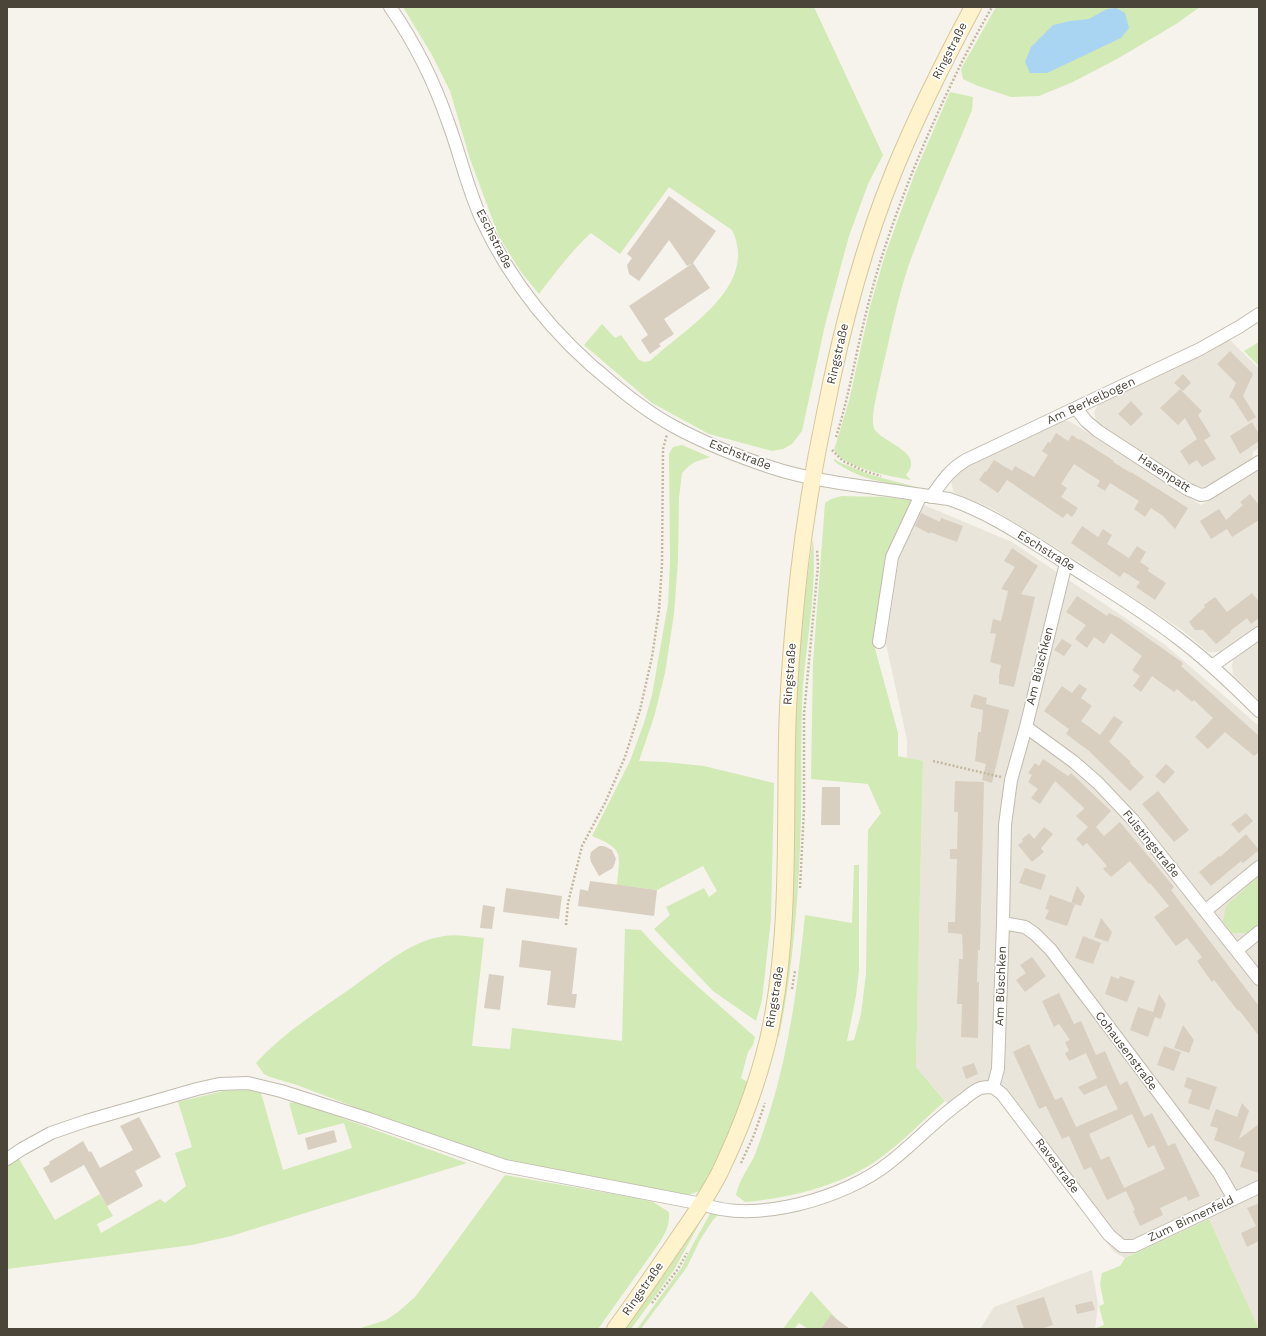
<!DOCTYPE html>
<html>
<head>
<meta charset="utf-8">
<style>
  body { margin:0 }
  #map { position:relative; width:1266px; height:1336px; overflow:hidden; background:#f6f3ec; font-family:"Work Sans",sans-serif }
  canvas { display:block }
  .frame { position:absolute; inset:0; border:8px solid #4b4439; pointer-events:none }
</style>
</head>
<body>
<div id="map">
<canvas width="1266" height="1336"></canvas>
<div class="frame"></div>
</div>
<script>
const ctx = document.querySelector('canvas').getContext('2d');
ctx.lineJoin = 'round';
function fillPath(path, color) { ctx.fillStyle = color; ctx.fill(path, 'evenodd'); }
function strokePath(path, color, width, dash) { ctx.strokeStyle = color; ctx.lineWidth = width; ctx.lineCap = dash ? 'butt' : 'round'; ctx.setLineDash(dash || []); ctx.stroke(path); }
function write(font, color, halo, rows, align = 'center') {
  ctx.font = font + ' "Work Sans",sans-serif'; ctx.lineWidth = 3.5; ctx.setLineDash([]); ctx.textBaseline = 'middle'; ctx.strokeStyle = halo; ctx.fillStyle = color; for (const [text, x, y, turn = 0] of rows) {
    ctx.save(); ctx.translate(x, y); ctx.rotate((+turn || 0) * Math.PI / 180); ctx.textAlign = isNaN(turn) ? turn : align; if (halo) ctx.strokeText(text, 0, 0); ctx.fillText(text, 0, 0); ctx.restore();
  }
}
fillPath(new Path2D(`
  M1229,339L1259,369V448L1253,452L1252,460L1208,486L1203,487L1193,486L1102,427L1097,422L1094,412L1098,405L1102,401Z
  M1064,420L1071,422L1201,505L1259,471V626L1222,652H1208L1182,630L1090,569L991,508L957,494L953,491L951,480L958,470Z
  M924,505L1012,542L1164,644L1259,726V1329L1209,1219L1125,1258L1114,1252L992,1092L974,1097L954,1111L916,1067L923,762L907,758V740L886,644L899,557Z
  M1259,641V700L1233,675L1232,665L1234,658Z
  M1092,1270L1098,1304L1095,1329H980L994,1307Z`), '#eae5da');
fillPath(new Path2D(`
  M403,7H814L883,155L868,184L849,236L825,325L802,431L792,444L783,449L772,451L709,434L652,403L584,345L602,324L615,338L621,335L639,360L644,362L650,361C684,329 760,287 732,230L669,187L620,254L591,233C571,251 555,273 539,294L521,272L499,237L470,159L450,91L432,55Z
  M996,7H1200L1176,24L1117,59L1073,82L1039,96L1011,97L978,86L963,79L961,69Z
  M950,92L973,97L972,110C951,162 927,214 908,267C896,304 889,342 880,379C878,390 869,421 875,430C884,443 926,453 906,475L911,480C889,476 861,471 843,459C839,457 837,453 834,450L849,401L870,307L885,255L915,173Z
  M1259,342V366L1244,351Z
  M682,445L710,457L695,462L689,466L682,473L679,498L678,560L674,614L665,673L654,717L639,761L665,762L704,766L774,783L771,919L762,1000L756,1021L713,991L654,929L670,915L666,907L704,888L709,897L717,891L703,866L657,890L617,885C620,853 624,849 592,836L630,761L644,723L652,695L668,604L670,562L669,454L673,447Z
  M834,459L841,463L871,475L920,488H914C886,483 857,479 834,461Z
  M842,496L884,497L912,500L873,641L898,733V756L923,761L916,1067L945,1101C921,1122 899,1146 873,1163C836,1187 789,1198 745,1202L736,1195C739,1181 747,1170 754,1157C760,1142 765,1126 770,1111C790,1047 798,981 805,915L852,923L854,865H859V970L856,996L847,1041L854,1040L861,1014L866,974L868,830L881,813L868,784L811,779L813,662L825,503L831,499Z
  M813,539C817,589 807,637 803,687C800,730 802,774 801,817C799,891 794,964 779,1037L775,1034L798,656L804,600Z
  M1258,877L1259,924L1248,933H1232L1223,921L1226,906Z
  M625,929L641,930C675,969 716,1002 755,1037L753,1045L748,1052L741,1078L749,1083L730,1134L704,1187L697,1192L688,1195L666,1190L657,1192L511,1164L449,1143L297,1085L270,1077L264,1074L256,1063C284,1032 320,1010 354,986C381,967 410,941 444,936C457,934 471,937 484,938L472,1046L510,1049L512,1028L622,1041Z
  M248,1090L261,1093L283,1170L352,1148L344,1123L298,1135L289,1103L297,1102L467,1163L231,1236L192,1245L7,1269V1164L18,1157L55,1220L100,1194L113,1216L97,1224L101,1233L160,1199L165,1203L186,1186L175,1153L192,1147L178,1102L223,1091Z
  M505,1175L636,1198L653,1202L669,1212C670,1224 666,1232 660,1242L598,1329H358L386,1320L398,1312L415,1297L434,1272Z
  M713,1212L722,1214L717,1216L713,1220L700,1240L687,1267L641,1329H637L682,1267L693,1244L710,1214Z
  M701,1216L703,1217L674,1270L631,1329H622Z
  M1209,1219L1259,1329H1097L1096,1328L1104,1325L1099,1306L1104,1304L1100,1284L1102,1273L1120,1266L1125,1258Z
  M811,1291L846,1329H808L799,1323L794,1329H783Z`), '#d2eab5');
fillPath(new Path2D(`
  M1116,8L1125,13L1129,28L1121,38L1047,73H1030L1025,62L1031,47L1053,25L1070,21L1089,19L1107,9Z`), '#a9d4f2');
fillPath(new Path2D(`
  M669,196L716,231L693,263L687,266L669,240L639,281L629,274L627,265L632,258L627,254Z
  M693,263L710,288L664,319L674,334L659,344L661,346L650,354L641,340L648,335L629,306Z
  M1230,351L1253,374L1243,396L1256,417L1248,422L1234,400L1229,397L1236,383L1217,364Z
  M1183,374L1191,383L1183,391L1174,383Z
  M1180,389L1202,411L1198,415L1211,436L1204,440L1216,459L1202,467L1197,460L1189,465L1180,451L1197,439L1185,418L1178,425L1160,408Z
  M1131,401L1143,414L1131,426L1118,414Z
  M1252,422L1259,434V441L1240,454L1230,436Z
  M1056,433L1068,441L1072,435L1079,440L1080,439L1114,461L1113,462L1131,473V472L1188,508L1175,529L1163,516L1151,508L1145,517L1134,509L1139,501L1110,483L1105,491L1097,486L1100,481L1074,464L1061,484L1067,488L1061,497L1078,508L1072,517L1067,513L1063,518L1007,480L998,493L979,480L985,471L986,472L994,460L1012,471L1015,466L1034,477L1048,455L1042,451L1048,442L1050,443Z
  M1250,494L1259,505V520L1232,537L1227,529L1211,539L1200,521L1219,509L1226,520L1243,505L1240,502Z
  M921,513L940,522L941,518L963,526L957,542L930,532V534L915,526Z
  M1082,526L1098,537L1103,529L1112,535L1107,544L1129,558L1137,546L1146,552L1140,562L1149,568L1148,571L1166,583L1155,600L1136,587L1140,582L1124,572L1120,577L1071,543Z
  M1012,548L1038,566L1021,594L1035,597L1014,687L999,684V675L1001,665L990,662L996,634L990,633L993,619L1001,621L1008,591L1001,589L1015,567L1004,561Z
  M1252,593L1259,602V618L1251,624L1247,618L1230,631L1231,632L1216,644L1203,630H1195L1189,622L1205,607L1204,605L1215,597L1227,612Z
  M1077,596L1107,616L1109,613L1121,619L1183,663L1181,666L1259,736V752L1254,756L1225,732L1208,749L1195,737L1213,718L1194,700L1192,702L1177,689L1174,692L1152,676L1141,692L1133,686L1140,676L1132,670L1142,656L1111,633L1104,644L1094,637L1087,648L1075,639L1086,625L1066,612Z
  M1062,639L1072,645L1064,656L1054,650Z
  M1079,684L1087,689L1081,698L1092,706L1081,721L1100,735L1114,716L1123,722L1109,742L1131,762L1130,763L1144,777L1130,791L1089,751L1066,734L1069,729L1044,711L1062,686L1072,693Z
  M974,694L987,698L986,704L1009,710L992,783L982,780L986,764L975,761L978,732H981L983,710L970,707Z
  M1043,759L1068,776L1071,773L1111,811L1096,827L1104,836L1120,822L1174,887L1171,890L1259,1006V1036L1239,1010L1238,1011L1214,980L1212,982L1197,961L1202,957L1187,938L1176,946L1154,917L1169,906L1150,883L1149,884L1130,861L1111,877L1103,869L1107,866L1087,843L1083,846L1076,839L1088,827L1076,816L1084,809L1083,807L1055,781L1040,804L1031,798L1038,789L1028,782L1032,775L1028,773L1035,763L1039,766Z
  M1166,764L1175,772L1164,784L1155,776Z
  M955,781L984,782L980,950H978L977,982H979L978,1038L961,1037L962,1004H957L959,959H963L962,934L948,933V922H955L957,859H950V849H957L958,812H954Z
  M822,787H840V825H821Z
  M1158,791L1189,830L1174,842L1142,804Z
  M1246,813L1253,821L1239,833L1231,824Z
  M1044,827L1053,834L1041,848L1044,852L1032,862L1018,845L1023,841L1022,839L1029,833L1034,839Z
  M1246,834L1259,850L1243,863L1241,861L1211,886L1199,872L1219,856L1220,857Z
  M599,846H604L612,850L616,859L613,868L599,876L591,862L590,857L591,852Z
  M1025,868L1046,875L1041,890L1019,883Z
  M590,881L657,890L654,916L578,906L580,889L588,891Z
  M1077,886L1085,896L1081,906L1071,903Z
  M506,888L562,896L559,919L503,912Z
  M1050,895L1075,904L1067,926L1045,919L1049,910L1045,909Z
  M483,905L495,907L492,929L480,928Z
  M1101,918L1112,932L1108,942L1094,937Z
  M1083,936L1101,943L1093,964L1075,958Z
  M522,940L577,948L572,994H577L575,1008L547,1005L551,971L519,967Z
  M1032,957L1046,976L1025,992L1016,980L1026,973L1020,965Z
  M489,974L504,976L500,1010L484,1008Z
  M1111,976L1119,979L1120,976L1135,981L1127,1002L1105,994Z
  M1059,993L1074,1024L1081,1021L1096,1055L1105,1051L1120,1085L1127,1081L1144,1117L1152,1113L1168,1146L1175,1143L1200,1196L1188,1201L1186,1196L1160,1208L1163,1215L1140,1226L1133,1211L1135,1210L1126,1191L1107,1200L1091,1167L1084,1170L1069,1136L1062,1139L1046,1106L1039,1109L1013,1052L1029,1044L1055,1100L1062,1097L1076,1127L1118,1109L1106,1085L1084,1095L1078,1087L1097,1078L1086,1053L1069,1061L1065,1053L1069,1051L1065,1042L1070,1040L1059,1024L1054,1027L1042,1001ZM1132,1114L1148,1148L1154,1145L1165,1169L1124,1188L1109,1156L1101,1160L1089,1134Z
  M1159,994L1166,1004L1161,1019L1155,1017L1148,1037L1130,1030L1138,1007L1153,1012Z
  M1183,1025L1194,1040L1189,1053L1174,1048Z
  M1164,1046L1181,1052L1174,1071L1157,1065Z
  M974,1063L978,1074L966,1079L962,1067Z
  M1187,1077L1217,1087L1209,1110L1188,1103L1192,1090L1184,1087Z
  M1242,1103L1249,1111L1239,1139L1259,1124V1173L1240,1167L1245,1152L1214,1140L1218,1128L1210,1126L1216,1109L1237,1117Z
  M139,1117L161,1157L135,1171L143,1186L107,1206L84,1165L51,1183L43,1168L50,1164L49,1162L83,1141L89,1152L91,1151L100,1168L133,1150L120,1126Z
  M334,1130L337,1142L308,1150L305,1138Z
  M1259,1203V1241L1247,1247L1241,1233L1256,1226L1247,1208Z
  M1044,1297L1053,1325L1040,1329H1024L1016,1306Z
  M1092,1301L1095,1310L1077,1314L1075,1305Z
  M831,1315L850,1329H821Z`), '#d8cfc1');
const minor = new Path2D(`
  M390,7C415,43 434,81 448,122C460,154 467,187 481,218C511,283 555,337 611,382C630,398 651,414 673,426C704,443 737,456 770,467C806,479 844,484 881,489C904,492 926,496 949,499C991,513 1027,539 1064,562C1101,586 1140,609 1175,636C1205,658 1233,685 1259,711
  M1076,408L1086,421L1098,431L1187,489L1201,495L1207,494L1259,462
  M931,497C942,482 949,470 966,460L1200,349L1239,327L1259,314
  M879,642L892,557L921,495
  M1212,666L1259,633
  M1026,727L1074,762L1098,783L1133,820L1259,979
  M1205,911L1259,867
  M1003,923L1025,927L1035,934L1051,950L1219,1173L1234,1199
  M1237,950L1259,932
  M993,1087L998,1069L1003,923L1005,825L1011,780L1026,727L1066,563
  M993,1087L1002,1094L1109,1235L1122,1246H1134L1259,1187
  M7,1159L22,1149L51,1133L86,1121L197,1089L219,1084L248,1083L281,1091L369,1119L505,1166L702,1204C756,1224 845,1198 889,1163C915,1143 936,1119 963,1100C968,1096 974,1090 981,1088C984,1087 989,1087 993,1087`);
const secondary = new Path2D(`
  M615,1329C637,1299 658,1268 679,1237C694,1216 708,1195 720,1172C740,1130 757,1085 768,1040C790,942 785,840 787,740C788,684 793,628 799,572C805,519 814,466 825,413C841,331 862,249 894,171C917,115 944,61 973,7`);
strokePath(minor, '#c2bbae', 14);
strokePath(secondary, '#d6c79b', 18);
strokePath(new Path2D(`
  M836,437C847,403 853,369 861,334C868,304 876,273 886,244C906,184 931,125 959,68C969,47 981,27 992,7
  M832,450L843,461L864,471L881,476
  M933,761L1001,777
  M800,888L804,809V714L818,566L817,549
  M566,925L568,903L582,846L605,803L625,757L640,710L652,657L659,610L662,565L663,449L667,434
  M792,989L795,971
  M741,1163L754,1135L765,1103
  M652,1303L678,1269L687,1253`), '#c4b79f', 2.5, [2, 2]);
strokePath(minor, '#fff', 12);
strokePath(secondary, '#fff3cd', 16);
write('12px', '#4b4439', '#fff', [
  ["Ringstraße",950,51,-63],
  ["Eschstraße",494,239,63],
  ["Ringstraße",838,354,-77],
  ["Am Berkelbogen",1091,401,-25],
  ["Eschstraße",740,455,21],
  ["Hasenpatt",1164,473,33],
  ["Eschstraße",1046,551,32],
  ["Am Büschken",1040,666,-76],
  ["Ringstraße",790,674,-86],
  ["Fuistingstraße",1151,844,51],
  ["Am Büschken",1001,986,-88],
  ["Ringstraße",775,997,-81],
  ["Cohausenstraße",1126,1051,53],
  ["Ravestraße",1057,1166,53],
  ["Zum Binnenfeld",1191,1219,-25],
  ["Ringstraße",643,1289,-55]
]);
</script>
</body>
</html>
